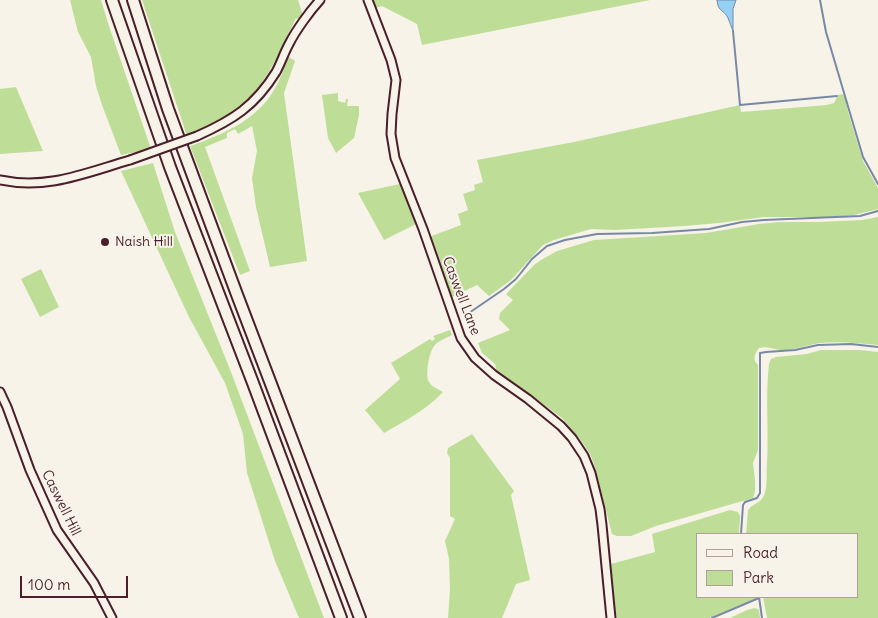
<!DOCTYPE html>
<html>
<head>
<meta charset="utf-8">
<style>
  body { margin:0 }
  #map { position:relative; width:878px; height:618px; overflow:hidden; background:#f7f3e8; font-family:Delius,sans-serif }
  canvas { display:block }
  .legend { position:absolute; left:696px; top:533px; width:162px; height:65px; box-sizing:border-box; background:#f7f3e8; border:1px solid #b29e9c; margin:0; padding:6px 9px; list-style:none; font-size:15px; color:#4a1f2b }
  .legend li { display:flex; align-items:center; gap:10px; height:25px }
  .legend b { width:25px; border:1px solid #b29e9c }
  .scale { position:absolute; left:20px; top:576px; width:108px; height:22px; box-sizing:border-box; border:2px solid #4a1f2b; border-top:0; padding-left:6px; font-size:15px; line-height:18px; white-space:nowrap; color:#4a1f2b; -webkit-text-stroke:4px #f7f3e8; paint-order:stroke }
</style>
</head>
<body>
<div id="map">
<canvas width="878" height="618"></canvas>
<ul class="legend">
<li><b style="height:6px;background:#f7f3e8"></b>Road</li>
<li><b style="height:14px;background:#bede97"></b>Park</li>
</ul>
<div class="scale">100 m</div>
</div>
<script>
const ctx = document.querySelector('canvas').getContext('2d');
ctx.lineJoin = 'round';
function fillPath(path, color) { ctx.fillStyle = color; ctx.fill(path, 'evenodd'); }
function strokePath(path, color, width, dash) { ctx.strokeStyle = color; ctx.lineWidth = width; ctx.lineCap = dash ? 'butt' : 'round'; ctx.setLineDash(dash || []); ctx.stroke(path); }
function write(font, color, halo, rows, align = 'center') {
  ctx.font = font + ' Delius,sans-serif'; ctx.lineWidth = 4; ctx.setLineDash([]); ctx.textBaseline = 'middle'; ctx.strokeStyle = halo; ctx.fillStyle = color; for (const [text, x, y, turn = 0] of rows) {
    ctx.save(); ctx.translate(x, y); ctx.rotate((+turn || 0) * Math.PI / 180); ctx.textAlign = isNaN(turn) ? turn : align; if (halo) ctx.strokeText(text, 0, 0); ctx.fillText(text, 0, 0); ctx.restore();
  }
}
fillPath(new Path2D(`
  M70,0H101L108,23L151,149L121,155L102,105L96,86L91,57L78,32Z
  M142,0H298L303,16L298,19L296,18C281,49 266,86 238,109C223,120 203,126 187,136Z
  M373,0H650L422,45L417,24L382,6L376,8Z
  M289,57L295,61L284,93L307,261L270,267L256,207L252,178L257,151L252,126L238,134L235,129L227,133V138L205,147L250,271L240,275L190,146C222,135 257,120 274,90C280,80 284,68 289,57Z
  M16,87L43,151L0,154V89Z
  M338,93V101L345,103L346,99H348L347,106H359V115L354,138L336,153L328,138L322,95Z
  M843,94L845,95L848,112L863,161L878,188V209L854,215L833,217H764L719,223L685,226L614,230L591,229L554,240L543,245L511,280L489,296L477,285L452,297L429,237L461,225L458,214L468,210L463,194L475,190L474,185L483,182L477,160L574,142L740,105L741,112L827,105L834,103L838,95Z
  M153,163L175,232L231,372L324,618H299L275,561L247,473L243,434L225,383L189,317L121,171Z
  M400,184L418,223L384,240L358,193Z
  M878,217V345C859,343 839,341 820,343C808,345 797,349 786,350C776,351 769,345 759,348C755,353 752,360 758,365V450L753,463L755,480V491L753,498L656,526L631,536H617L612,534L594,464L590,454L579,438L562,418L539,401L497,373L495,364L482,353L478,343L510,330L499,319L500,313L513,300L506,294L534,265L541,260L557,251L594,240L706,233L759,224L779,222H818L862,220Z
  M41,269L59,307L40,317L21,279Z
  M450,330L452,335C446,338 438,341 434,346C429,353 425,375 429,382C432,387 438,389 443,392C426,410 405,421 384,433L365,410L400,379L391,363L430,339L432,341L435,339L433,336Z
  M821,350H860L878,352V618H767L763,597H857V534H746L748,510C752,504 761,503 764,495C768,486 766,474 767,464C769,431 765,397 769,364L771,359L776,357L807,354Z
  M472,434L514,491L511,495L530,580L516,584L502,618H448L450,590L449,559L445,541L455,519L450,516V458L447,453L448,448Z
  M730,510L738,512L740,516L739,534H697V597H756L757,598L710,618H617L613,600L611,564L655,552L652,534Z
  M755,608L759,610L760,618H730L747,610Z`), '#bede97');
const water = new Path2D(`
  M717,0H736L733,9V31C731,27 730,22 728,18C724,9 718,13 717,0Z`);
fillPath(water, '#95d0f5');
strokePath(water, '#7789a4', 1);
strokePath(new Path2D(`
  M820,0L826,32L863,157L878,184
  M733,31L740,105L837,96
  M466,315L504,289L516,279L532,259L547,246L565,240L597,234L652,233L709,229L742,222L764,220L860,216L878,211
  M741,534L743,505L745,502L757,498L760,493V353L766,352L795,350L818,345L851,344L878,347
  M759,597L762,618
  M712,618L759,598`), '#7789a4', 2);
const minor = new Path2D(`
  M368,0L391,60L396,80L392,114L391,134L395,158L423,229L461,338L475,358L494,375L528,399L561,426L572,438L584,456L591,473L600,509L602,525L611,618
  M197,136C233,120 255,106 276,72C281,63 284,53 289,44C296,30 310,11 320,0
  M0,180C47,190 85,173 130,160
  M0,392L7,407L30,470L57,530L94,583L112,618`);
const highway = new Path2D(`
  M112,0L170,167L253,383L341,618
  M133,0L168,109L236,292L360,618`);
strokePath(minor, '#4a1f2b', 11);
strokePath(highway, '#4a1f2b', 14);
strokePath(minor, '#f7f3e8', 7);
strokePath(highway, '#f7f3e8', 10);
const minorBridge = new Path2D(`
  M130,160L197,136`);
strokePath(minorBridge, '#4a1f2b', 11, []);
strokePath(minorBridge, '#f7f3e8', 7);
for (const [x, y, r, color] of [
  [105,242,5,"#4a1f2b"]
]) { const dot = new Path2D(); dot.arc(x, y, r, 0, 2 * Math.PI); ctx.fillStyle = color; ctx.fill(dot); strokePath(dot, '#f7f3e8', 2); }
write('14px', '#4a1f2b', '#f7f3e8', [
  ["Naish Hill",115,242]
], 'left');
write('14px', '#4a1f2b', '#f7f3e8', [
  ["Caswell Lane",461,296,69],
  ["Caswell Hill",61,503,64]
]);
</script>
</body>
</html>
